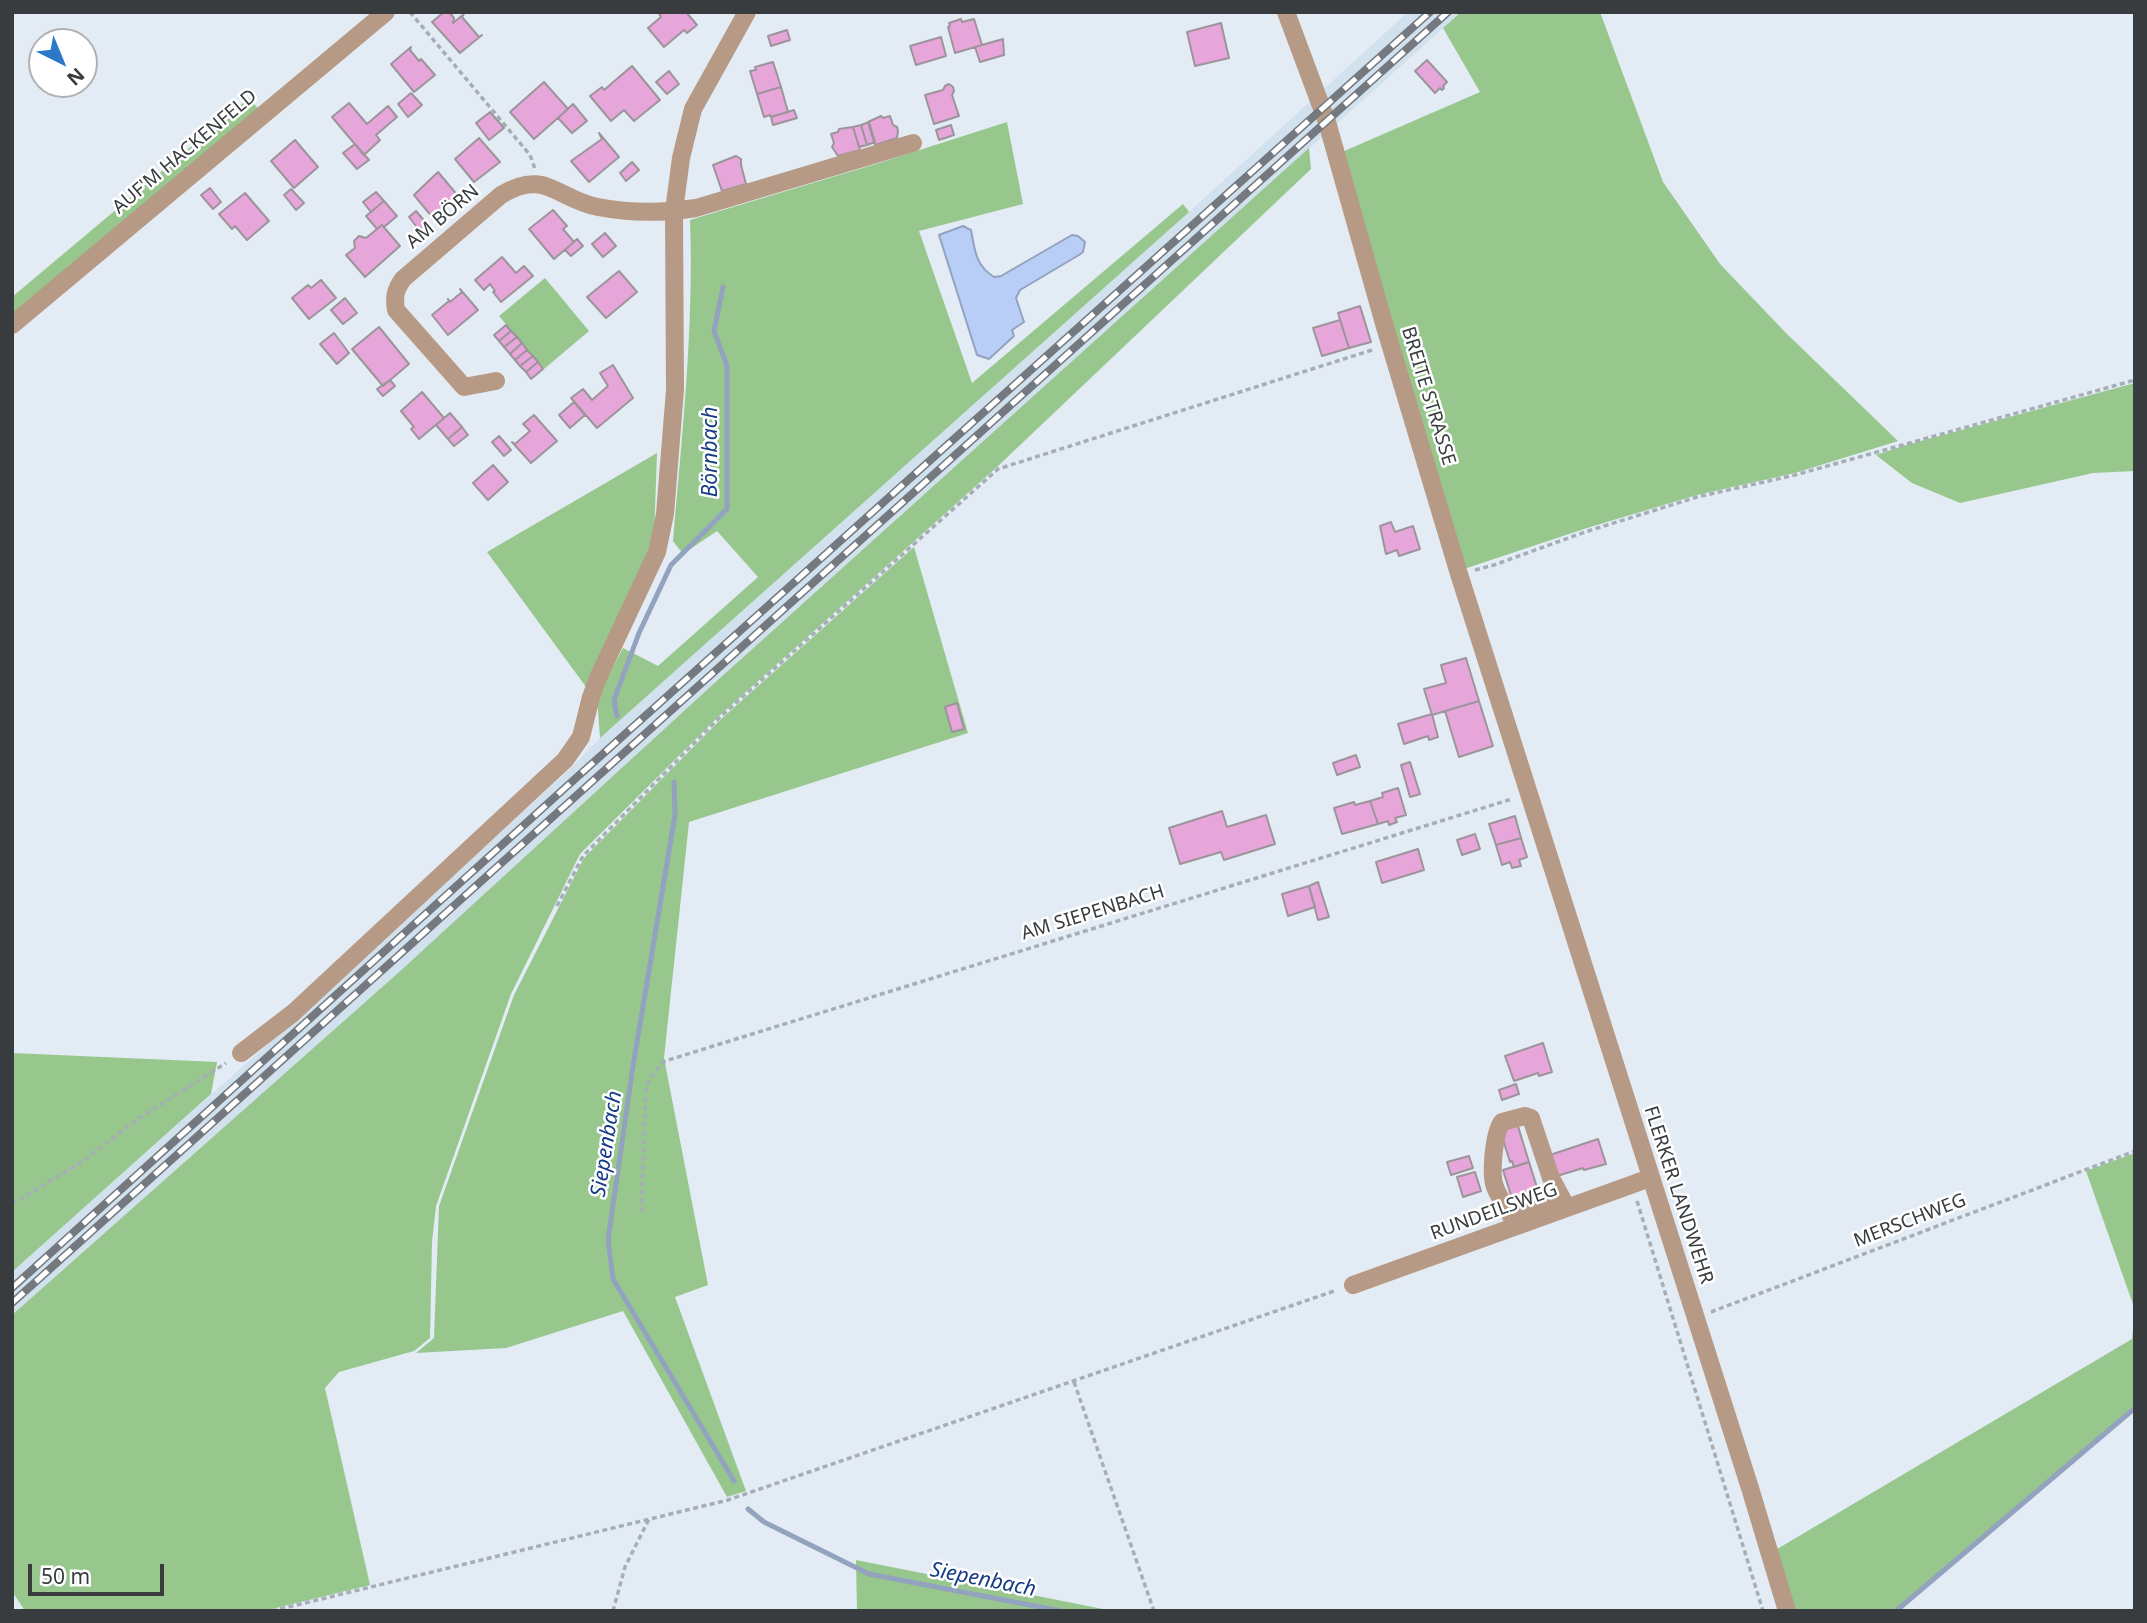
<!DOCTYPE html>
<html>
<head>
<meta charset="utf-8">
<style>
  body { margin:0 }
  #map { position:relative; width:2147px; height:1623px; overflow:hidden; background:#e3ecf5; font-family:"Noto Sans",sans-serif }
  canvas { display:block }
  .frame { position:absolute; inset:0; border:14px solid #383c3f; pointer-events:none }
  .north { position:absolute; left:28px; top:28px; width:70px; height:70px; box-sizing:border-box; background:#fff; border:2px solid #afb1b2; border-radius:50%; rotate:137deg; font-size:19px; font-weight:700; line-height:28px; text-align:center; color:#383c3f }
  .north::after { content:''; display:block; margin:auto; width:24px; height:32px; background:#2b78c8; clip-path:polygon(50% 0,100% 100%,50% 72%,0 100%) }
  .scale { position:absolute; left:28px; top:1564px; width:136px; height:32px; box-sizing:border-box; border:4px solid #383c3f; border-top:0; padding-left:9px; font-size:21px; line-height:24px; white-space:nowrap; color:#383c3f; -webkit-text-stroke:5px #fff; paint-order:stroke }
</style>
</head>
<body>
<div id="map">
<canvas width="2147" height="1623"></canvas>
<div class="frame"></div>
<div class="north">N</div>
<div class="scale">50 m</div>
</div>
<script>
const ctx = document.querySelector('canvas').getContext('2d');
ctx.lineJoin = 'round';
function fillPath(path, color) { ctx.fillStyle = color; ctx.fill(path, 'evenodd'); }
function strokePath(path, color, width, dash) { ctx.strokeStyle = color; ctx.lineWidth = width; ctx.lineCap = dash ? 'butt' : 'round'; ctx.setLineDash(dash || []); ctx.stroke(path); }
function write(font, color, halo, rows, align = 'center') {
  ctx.font = font + ' "Noto Sans",sans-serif'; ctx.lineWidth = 5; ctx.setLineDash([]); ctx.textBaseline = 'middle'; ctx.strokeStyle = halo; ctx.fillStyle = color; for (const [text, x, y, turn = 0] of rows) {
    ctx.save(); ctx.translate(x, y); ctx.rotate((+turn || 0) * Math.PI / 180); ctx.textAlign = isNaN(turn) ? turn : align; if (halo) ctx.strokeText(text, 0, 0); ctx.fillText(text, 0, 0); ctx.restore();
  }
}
fillPath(new Path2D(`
  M1408,12H1461L709,688L398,973L12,1315V1272L296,1019L570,769L600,738L1189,212Z`), '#d2e1ee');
fillPath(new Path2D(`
  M1461,12H1600L1663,182L1720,264L1786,333L1898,441L1795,473L1697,495L1587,528L1464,569L1342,152L1480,92L1443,28Z
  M249,98L261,112L12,316V297Z
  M1007,122L1023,204L919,231L972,383L1183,204L1189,212L600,738L597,697L623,648L658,666L758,577L717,531L683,554L673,541C682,435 694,327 690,220L879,163Z
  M1309,148L1311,169L997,467L718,717L580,854L511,994L436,1206L432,1242L430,1338L414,1351L339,1372L325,1388L370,1585L264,1611H25L12,1591V1315L398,973L709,688Z
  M545,278L589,331L544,369L499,316Z
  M2135,383V471L2093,473L1960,503L1912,483L1876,455L1906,445Z
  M657,453L654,537L589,691L487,552Z
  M914,547L968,733L689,822L664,1058L708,1285L675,1297L746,1491L727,1497L623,1311L506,1348L416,1353L434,1338L439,1206L514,995L584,858L719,721Z
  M12,1053L217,1062L211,1094L12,1272Z
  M2135,1153V1405L1899,1611H1791L1772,1552L2132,1339L2135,1310L2086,1171Z
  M856,1560L1113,1611H857Z`), '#97c78d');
const water = new Path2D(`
  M963,226L971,230C975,250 975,265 994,277L1001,276L1072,235L1078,236L1085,242L1083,252L1079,255L1020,290L1016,298L1024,322L1012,330L1014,336L989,359L977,355L939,235Z`);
fillPath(water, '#b8cef6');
strokePath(water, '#92a2bf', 2);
strokePath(new Path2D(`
  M617,716L614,700L639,633L671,565L727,509V366L714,331L723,287
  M674,782L675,815L633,1066L608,1240L613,1279L734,1481
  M748,1509L764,1522L869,1574L1061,1611
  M1896,1611L2135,1408`), '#92a2bf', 5);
const building = new Path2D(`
  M444,12H449L454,18L453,23L464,14L462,17L479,37L482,35L460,53L432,22Z
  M658,12H686L697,25L687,33L684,30L664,47L648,28L661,17Z
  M961,19L962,22L974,19L982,45L955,53L948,27L950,26L949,23Z
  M1221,23L1229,58L1195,66L1187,32Z
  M787,30L790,40L771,46L768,36Z
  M941,37L946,56L916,65L910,46Z
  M1003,39L1004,55L980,62L975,47Z
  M411,47L410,50L419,61L421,59L435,75L414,92L391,64Z
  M1427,60L1447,82L1443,86L1444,88L1442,90L1440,88L1435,93L1415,71Z
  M773,62L781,87L757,94L750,71L756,70L755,67Z
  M632,66L660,100L634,121L624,110L611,121L590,96L602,87L604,90Z
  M669,71L679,84L667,94L656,82Z
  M544,82L568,109L534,139L510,112Z
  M949,84L953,87L954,91L952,95L959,116L934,124L925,95L943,90L945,86Z
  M781,87L788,112L771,117L770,115L764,117L757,94Z
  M411,93L422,105L408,117L398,104Z
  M349,103L367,124L388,106L397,117L376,135L380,140L364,155L332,117Z
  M573,104L587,121L572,133L558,118Z
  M794,110L797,118L773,125L771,117Z
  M490,112L504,128L489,140L476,123Z
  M881,116L883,118L890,116L893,125L897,127L898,131L897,138L875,145L868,122Z
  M869,122L875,142L867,145L861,125Z
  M861,125L867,145L859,147L853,127Z
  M951,125L954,135L939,140L936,130Z
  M853,127L860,150L838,156L832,147L834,143L831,134L838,132L839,129Z
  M599,133L619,157L589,182L571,161L602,139Z
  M479,138L500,162L474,182L455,159Z
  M295,140L318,167L294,188L271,161Z
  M355,144L369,160L357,169L343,153Z
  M736,156L741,159V165L746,184L722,191L713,165Z
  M632,162L639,170L626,181L620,173Z
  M438,172L459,197L433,218L414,195Z
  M210,188L221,202L213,209L201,195Z
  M291,189L304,203L296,210L284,195Z
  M376,192L384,201L371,212L363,202Z
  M245,193L269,221L247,240L235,226L232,229L219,214Z
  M384,201L397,216L384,227L382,225L377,229L366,216Z
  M553,210L567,226L563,229L574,242L554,259L529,229Z
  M416,211L427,224L419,230L409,217Z
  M382,225L400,246L365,277L346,255L355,248L354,241L359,236L366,238Z
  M605,233L616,246L603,257L592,244Z
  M577,239L583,246L571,256L565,250Z
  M502,257L516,273L524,266L533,276L501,302L493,292L495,291L490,284L484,290L475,280Z
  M619,271L637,292L606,318L587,297Z
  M321,280L336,298L309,319L292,298L308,285L311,288Z
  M460,289L478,310L448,335L432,315L449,301L448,299L450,302L462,292Z
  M345,298L357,313L343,324L331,310Z
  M1360,306L1371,342L1349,348L1338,313Z
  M1340,320L1349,348L1322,356L1313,328Z
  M506,325L511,331L499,341L494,335Z
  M379,327L409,364L383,386L352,349Z
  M511,331L517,337L504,347L499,341Z
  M334,333L349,353L337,364L320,344Z
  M517,337L522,343L510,354L504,347Z
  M522,343L527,350L515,360L510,354Z
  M527,350L533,356L520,366L515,360Z
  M533,356L538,362L526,372L520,366Z
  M538,362L543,369L531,379L526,372Z
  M613,365L633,398L597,428L571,398L583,389L592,400L608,386L600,373Z
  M390,380L395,386L383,396L377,389Z
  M422,392L444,418L419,439L411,429L414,427L401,411Z
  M574,402L585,415L570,428L559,415Z
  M450,413L462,427L448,439L436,425Z
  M534,415L557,441L531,463L512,442L515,444L530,431L523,424Z
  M462,427L468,435L454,446L448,439Z
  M499,436L511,450L504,456L492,442Z
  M493,465L508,482L488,500L473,483Z
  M1391,522L1395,532L1413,526L1420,549L1399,556L1397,550L1386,554L1380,526Z
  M1466,658L1479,701L1432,715L1424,689L1446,683L1441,665Z
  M1479,701L1493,746L1459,757L1445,711Z
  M957,703L964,729L952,732L945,707Z
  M1432,714L1438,737L1429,740L1428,736L1404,744L1398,724Z
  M1356,755L1360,767L1337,775L1333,763Z
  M1410,762L1420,794L1410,797L1401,765Z
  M1398,788L1406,815L1395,818L1397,822L1389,825L1388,821L1378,824L1370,801L1383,797L1382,793Z
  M1370,801L1378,824L1342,834L1334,808L1354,802L1355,805Z
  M1222,811L1227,827L1266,815L1275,844L1224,860L1221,852L1180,864L1169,828Z
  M1515,816L1521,838L1496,845L1489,824Z
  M1475,834L1480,849L1462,855L1457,840Z
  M1521,838L1527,857L1519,860L1521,866L1512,868L1510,862L1502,865L1496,845Z
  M1418,849L1424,870L1382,883L1376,862Z
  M1318,882L1329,917L1318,920L1309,886Z
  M1309,886L1315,907L1288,916L1282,894Z
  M1543,1043L1552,1072L1539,1076L1538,1073L1514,1081L1505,1056Z
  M1516,1084L1519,1094L1502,1100L1499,1090Z
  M1517,1123L1529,1162L1514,1167L1512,1161L1510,1162L1500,1130Z
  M1598,1139L1606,1164L1584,1170L1583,1168L1557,1176L1550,1155Z
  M1469,1156L1473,1168L1451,1175L1447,1162Z
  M1529,1162L1540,1197L1514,1205L1503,1170Z
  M1475,1172L1481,1191L1463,1197L1457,1177Z`);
fillPath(building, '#e7a6da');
strokePath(building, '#9d949b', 2);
strokePath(new Path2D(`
  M410,12L530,155L535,169
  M1475,570L1494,565L1585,532L1697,497L1795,475L2135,380
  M557,906L583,856L718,719L998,469L1375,349
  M1637,1201L1763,1611
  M12,1204L80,1163L138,1119L226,1063
  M641,1212L646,1088L654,1072L665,1061L1512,799
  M1711,1312L2135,1151
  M1074,1382L1154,1611
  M272,1611L728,1500L1337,1290
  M613,1611L625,1567L649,1519`), '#a6aeb5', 3.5, [5, 3.5]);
strokePath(new Path2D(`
  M1286,12L1327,122L1385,327L1459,574L1750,1488L1787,1611
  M12,325L386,12
  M496,381L464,387L396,310C394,297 395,290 403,279L501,195C545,168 557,199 598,207C629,213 664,213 696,208L913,143
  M241,1053L293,1013L565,760L581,737L591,697L598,678L657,552L665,514L675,390L674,211L681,158L693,109L747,12
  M1511,1214L1560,1195
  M1517,1226C1510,1213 1500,1200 1495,1187C1490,1174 1494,1133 1502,1122L1525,1116L1531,1118L1551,1178L1567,1208
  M1353,1285L1650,1178`), '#b79a85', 18);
const rail = new Path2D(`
  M12,1288L566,787L1430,12
  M12,1303L1448,12`);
strokePath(rail, '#73797e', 8);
strokePath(rail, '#fff', 5, [16]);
write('19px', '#383c3f', '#fff', [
  ["AUF'M HACKENFELD",185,152,-40],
  ["AM BÖRN",443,217,-40],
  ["BREITE STRASSE",1428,396,73],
  ["AM SIEPENBACH",1093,913,-17],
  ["FLERKER LANDWEHR",1678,1195,72],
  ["RUNDEILSWEG",1494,1212,-20],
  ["MERSCHWEG",1910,1221,-21]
]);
write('italic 21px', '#163c86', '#fff', [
  ["Börnbach",711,452,-90],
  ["Siepenbach",607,1144,-81],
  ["Siepenbach",983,1580,11]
]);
</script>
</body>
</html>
